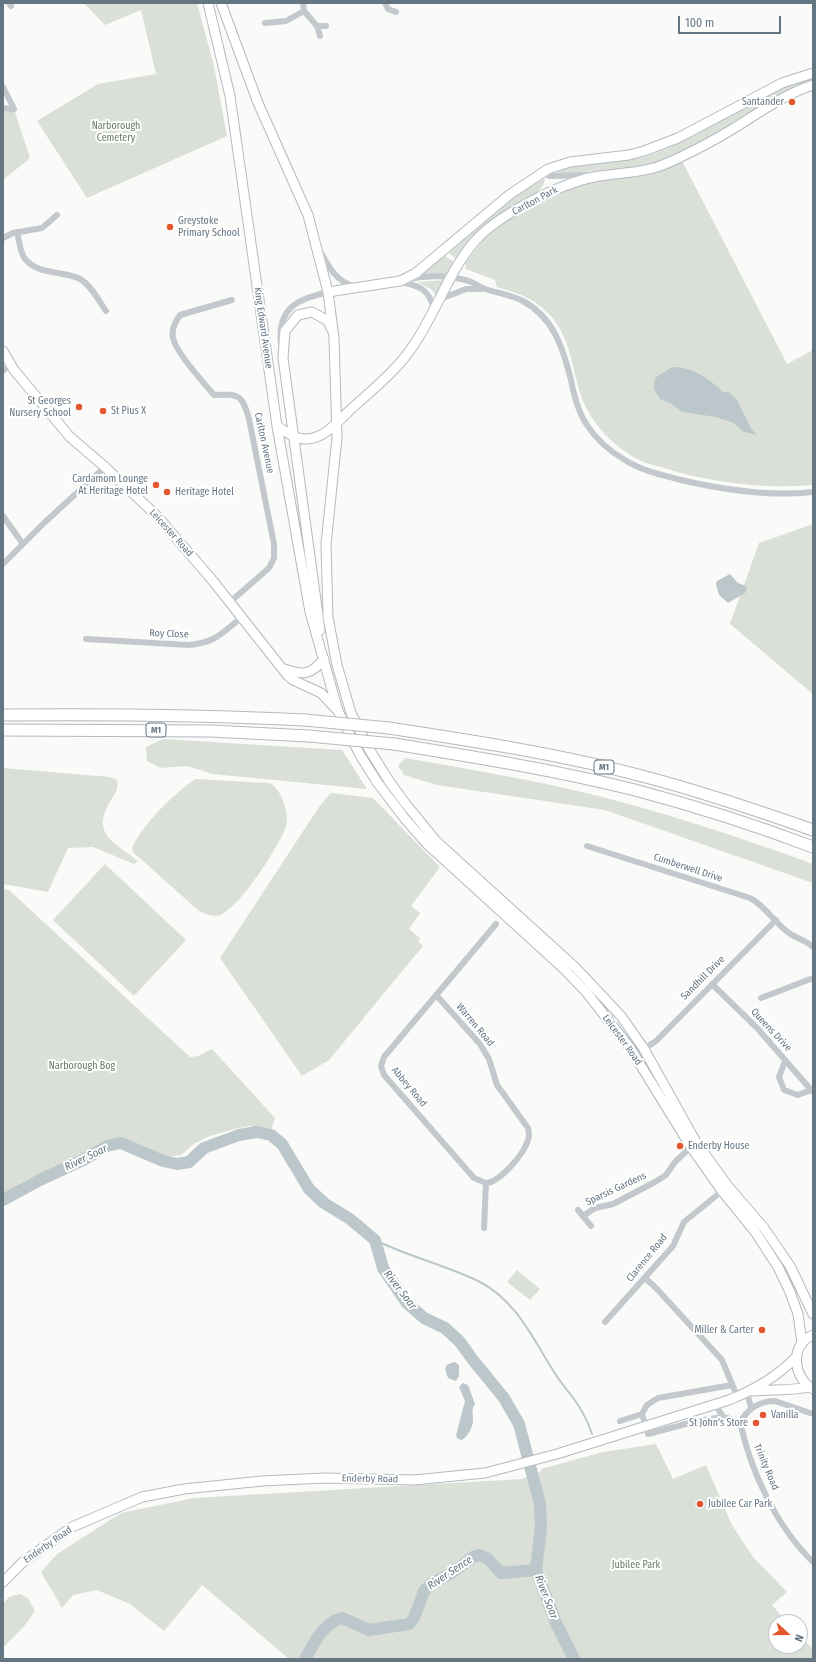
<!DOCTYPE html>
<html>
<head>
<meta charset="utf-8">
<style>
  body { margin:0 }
  #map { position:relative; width:816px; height:1662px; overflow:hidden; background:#fafaf8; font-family:"Fira Sans Condensed",sans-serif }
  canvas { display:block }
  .frame { position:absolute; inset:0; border:4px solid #657683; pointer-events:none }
  .north { position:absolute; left:768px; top:1614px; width:40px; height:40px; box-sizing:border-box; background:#fff; border:1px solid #c1c8cd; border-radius:50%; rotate:111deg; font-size:11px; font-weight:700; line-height:16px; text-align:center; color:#657683 }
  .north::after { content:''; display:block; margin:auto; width:14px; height:18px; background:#e4572e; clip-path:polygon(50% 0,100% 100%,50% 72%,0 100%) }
  .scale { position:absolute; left:678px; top:16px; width:103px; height:18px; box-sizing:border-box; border:2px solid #657683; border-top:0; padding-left:5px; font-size:12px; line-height:14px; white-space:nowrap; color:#657683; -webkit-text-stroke:3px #fff; paint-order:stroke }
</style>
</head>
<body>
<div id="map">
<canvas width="816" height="1662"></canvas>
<div class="frame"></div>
<div class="north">N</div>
<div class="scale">100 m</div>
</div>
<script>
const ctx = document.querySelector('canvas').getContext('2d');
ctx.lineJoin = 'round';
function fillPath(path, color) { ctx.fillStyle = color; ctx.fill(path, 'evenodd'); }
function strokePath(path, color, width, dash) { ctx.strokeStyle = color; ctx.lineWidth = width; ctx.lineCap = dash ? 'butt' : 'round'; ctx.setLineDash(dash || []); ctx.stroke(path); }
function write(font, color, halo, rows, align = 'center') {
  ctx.font = font + ' "Fira Sans Condensed",sans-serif'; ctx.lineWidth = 4; ctx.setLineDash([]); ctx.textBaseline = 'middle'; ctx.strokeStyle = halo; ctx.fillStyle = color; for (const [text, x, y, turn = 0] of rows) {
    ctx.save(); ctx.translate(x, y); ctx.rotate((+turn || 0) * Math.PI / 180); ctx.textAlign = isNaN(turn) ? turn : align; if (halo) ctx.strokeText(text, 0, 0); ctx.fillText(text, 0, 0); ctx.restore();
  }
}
fillPath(new Path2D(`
  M84,3H197L214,66L227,136L87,198L37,121L98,84L156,74L141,10L105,25Z
  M813,77V81L709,138L647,167L557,174C563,163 624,161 639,158C649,156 659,152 669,148L777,89Z
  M10,110L15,112L30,158L3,180V112Z
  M681,159L787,364L813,350V485C763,489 712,483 664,468C653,465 640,462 630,455C610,442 592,423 583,401C569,364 573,329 536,303C526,295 509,291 497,287L495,280L466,269L465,263L485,238L500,226V223L534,203L583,183Z
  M545,178L544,183L537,194L463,250L456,259L449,253L515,196Z
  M445,256L454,262L448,275L418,276Z
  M445,280L436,296L432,290L418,282Z
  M813,524V694L730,624L759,543Z
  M163,739L342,750L367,789L213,774L187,766L161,768L147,761L146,747Z
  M405,758C463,768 521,778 578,791C658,810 736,836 813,864V883L605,810L437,785L404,775L398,766Z
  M3,768L110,777L117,780C119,789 115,793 111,800C90,834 114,842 138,861L134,864L93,847L68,848L48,892L3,884Z
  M196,779C214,780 232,781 250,782C256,783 264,782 269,783C281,787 290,815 286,826C280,846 239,908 220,915C212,917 206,914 199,911L134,853L132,849C139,828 177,790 196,779Z
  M331,793L373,798L440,867L411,906L420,913L409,929L420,938L418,941L423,946L329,1060L302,1076L220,958L319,807Z
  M105,864L186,940L134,996L53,920Z
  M3,889L9,890L190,1057L198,1056L212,1049L275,1118L271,1130L248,1126L235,1129L210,1136L195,1143L181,1155L168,1157L156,1154L130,1141L111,1140L3,1194Z
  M517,1270L540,1289L530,1300L507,1282Z
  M656,1444L673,1479L706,1465L732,1525L753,1557L787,1592L772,1605L787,1622H776V1646H800V1636L813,1649V1659H289L202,1585L164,1631L130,1604L97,1590L73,1595L62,1608L41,1572L57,1554L121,1513L194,1498L522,1479L540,1472L541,1469L603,1452Z
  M20,1594L28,1598L35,1611L25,1625L3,1648V1604L9,1597Z`), '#dadfd7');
fillPath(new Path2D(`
  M672,367C693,367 708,378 723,392H729L737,400L752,430L757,435L742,431L734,423L716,417L682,412L672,404L660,399L654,389L655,378Z
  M730,574L738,583L746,586L747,588L745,593L728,603L719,595L716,584L717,581Z
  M451,1363L455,1362L459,1365V1376L456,1381L448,1378L445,1369L447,1365Z
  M463,1383L468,1385L475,1404C471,1410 473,1412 473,1419C474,1425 467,1439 461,1440L457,1438L456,1435L465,1401L459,1387Z`), '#bbc7cb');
strokePath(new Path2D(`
  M375,1240C409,1257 446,1265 480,1282C517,1301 534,1341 556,1375C561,1383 568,1391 574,1399C582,1410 588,1422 592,1434`), '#bbc7cb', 2);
strokePath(new Path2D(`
  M3,1200L40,1180L83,1160L107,1146L121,1143L163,1161L177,1164L189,1162L204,1148L239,1135L257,1132L271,1135L282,1144L309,1189L324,1203L350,1219L375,1240L383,1268L407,1303L424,1318L445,1328L460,1342L473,1360L504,1398L519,1424L540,1504L541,1526L536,1570L556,1623L574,1659
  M305,1659C315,1642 322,1624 342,1618L369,1630L409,1624L414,1618L424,1591L431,1584L453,1572L473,1557L479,1555L487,1558L501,1573L536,1570`), '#bbc7cb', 12);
const secondary = new Path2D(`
  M208,3L230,96L277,426L310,612L338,711L360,755L377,782L405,819L428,845L564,969L587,993L630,1048L691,1147L722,1191L756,1233L778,1267L790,1292L798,1314L802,1344
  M221,3L258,103L308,215L328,292L334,338L337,438L326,544L328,617L337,665L351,713L369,749L389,781L405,803L436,841L575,967L621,1016L644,1049L696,1142L727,1185L764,1228L790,1266L813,1314
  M328,292L400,281L416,273L509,195L548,169L570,162L629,155L644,151L678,138L782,83L813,73
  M3,351L14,370L70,437L105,467L158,517L213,581L288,676L293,680L321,693L337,710
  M277,426C286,432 296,440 308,439C324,438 338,422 349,411C372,390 398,370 415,343C437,310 449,271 475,241C498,215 559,184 594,177C621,172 644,174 670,162C692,152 715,140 736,127C760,112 785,94 813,85
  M320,630L283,358L285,331L298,315L312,312L328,321L332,330
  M284,669C303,675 310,676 324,659
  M813,1335C789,1345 793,1378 813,1389
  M753,1391C772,1389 791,1391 809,1387
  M3,1582L23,1562L72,1527L142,1497L184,1489L262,1481L325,1478L414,1480L485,1473L557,1454L729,1400C754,1390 777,1377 796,1357`);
const highway = new Path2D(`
  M3,715C104,714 204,715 305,720
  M389,728C474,741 559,754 642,776C700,791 756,810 813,830
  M3,730L211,731L309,736
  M394,744C475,757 555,770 635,790C695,806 755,825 813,847`);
strokePath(secondary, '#b3babf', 11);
strokePath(highway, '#b4b9bd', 13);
strokePath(new Path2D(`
  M9,3L11,6
  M303,3L304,11L317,26L320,36
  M385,3L388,9L396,12
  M265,23L286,21L304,11
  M317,26H326
  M3,87L14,109
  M3,108L14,109
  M549,176L587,175
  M17,232C19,239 20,253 25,259C40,276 62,270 80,279C91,285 99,301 106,311
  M3,238L13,233L42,228L57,215
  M320,251C330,269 335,280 355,287
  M409,279C428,275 450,276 469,281C475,283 479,287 485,289C498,293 511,295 523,301C554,318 563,348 571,380C574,396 578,412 587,425C596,439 611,452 625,460C642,471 662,475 681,480C724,490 769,497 813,492
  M401,282C420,286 428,289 434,308
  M440,299L466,289H482
  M281,345C277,307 297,300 328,292
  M3,371L10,364
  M3,516L23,544
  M3,564L44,523L105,467
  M230,602L269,568L274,558V544L249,419C242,394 239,394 214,395C204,383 178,355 174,341C170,332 175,322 180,315L232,300
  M86,639L188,645C215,643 222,633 242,617
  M587,846L750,898C766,906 774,923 789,933C797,939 806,940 813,947
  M712,984L757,1028L813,1092
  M437,996L480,1044L489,1059L497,1085L528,1128C529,1132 530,1136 528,1140C524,1154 500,1182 486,1183
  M761,998L813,978
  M644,1049L656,1041L776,920
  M785,1061L779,1077L784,1090L798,1095L811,1090
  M578,1210L591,1226
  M583,1216L595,1208L613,1204L655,1182L666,1175L675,1162L691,1147
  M484,1228L486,1183L474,1178L384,1075L381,1066L384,1057L496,924
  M645,1278L656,1288L722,1360L737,1396
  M605,1322L673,1246L684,1222L722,1191
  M747,1393L751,1407
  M715,1404L723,1417L740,1422
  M642,1414L648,1434L697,1421L723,1417
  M620,1421L642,1414L647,1405L658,1398L732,1385
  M740,1422C751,1472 776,1526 813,1562
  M740,1422C748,1409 758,1401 775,1401L813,1414`), '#c3c8cc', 6);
strokePath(secondary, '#fff', 9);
strokePath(highway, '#fff', 11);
const highwayBridge = new Path2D(`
  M305,720L389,728
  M309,736L394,744`);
strokePath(highwayBridge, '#b4b9bd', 13, []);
strokePath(highwayBridge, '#fff', 11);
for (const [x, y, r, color] of [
  [792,102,4,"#e4572e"],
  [170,227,4,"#e4572e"],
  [79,407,4,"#e4572e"],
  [103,411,4,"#e4572e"],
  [156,485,4,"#e4572e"],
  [167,492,4,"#e4572e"],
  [680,1146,4,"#e4572e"],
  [762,1330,4,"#e4572e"],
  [763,1415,4,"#e4572e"],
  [756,1423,4,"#e4572e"],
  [700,1504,4,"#e4572e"]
]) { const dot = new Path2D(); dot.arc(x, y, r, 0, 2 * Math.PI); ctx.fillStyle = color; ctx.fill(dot); strokePath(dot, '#fff', 1.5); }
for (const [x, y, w] of [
  [156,730,20],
  [604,767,20]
]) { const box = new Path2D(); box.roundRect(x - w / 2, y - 7, w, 14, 3); ctx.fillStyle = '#fff'; ctx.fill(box); strokePath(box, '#657683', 1); }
write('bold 9px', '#657683', null, [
  ["M1",156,730],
  ["M1",604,767]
]);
write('10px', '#657683', '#fff', [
  ["Santander",784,102,"right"],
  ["Greystoke",178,221],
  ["Primary School",178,233],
  ["St Georges",71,401,"right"],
  ["Nursery School",71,413,"right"],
  ["St Pius X",111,411],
  ["Cardamom Lounge",148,479,"right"],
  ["At Heritage Hotel",148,491,"right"],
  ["Heritage Hotel",175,492],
  ["Enderby House",688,1146],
  ["Miller & Carter",754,1330,"right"],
  ["Vanilla",771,1415],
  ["St John's Store",748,1423,"right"],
  ["Jubilee Car Park",708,1504]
], 'left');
write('10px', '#687a64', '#fff', [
  ["Narborough",116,126],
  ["Cemetery",116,138],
  ["Narborough Bog",82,1066],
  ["Jubilee Park",636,1565]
]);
write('10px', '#657683', '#fff', [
  ["Carlton Park",535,201,-28],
  ["King Edward Avenue",263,328,82],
  ["Carlton Avenue",264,443,78],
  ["Leicester Road",171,533,48],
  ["Roy Close",169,634,2],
  ["Cumberwell Drive",688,868,18],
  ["Sandhill Drive",703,978,-45],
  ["Warren Road",475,1025,50],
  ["Queens Drive",771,1030,47],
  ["Leicester Road",622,1040,54],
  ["Abbey Road",409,1087,50],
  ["Sparsis Gardens",616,1189,-25],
  ["Clarence Road",647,1258,-51],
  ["Trinity Road",766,1467,67],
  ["Enderby Road",370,1479,1],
  ["Enderby Road",48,1545,-35]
]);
write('italic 11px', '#60757c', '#fff', [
  ["River Soar",86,1158,-26],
  ["River Soar",400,1290,52],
  ["River Sence",450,1573,-34],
  ["River Soar",546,1597,69]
]);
</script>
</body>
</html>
